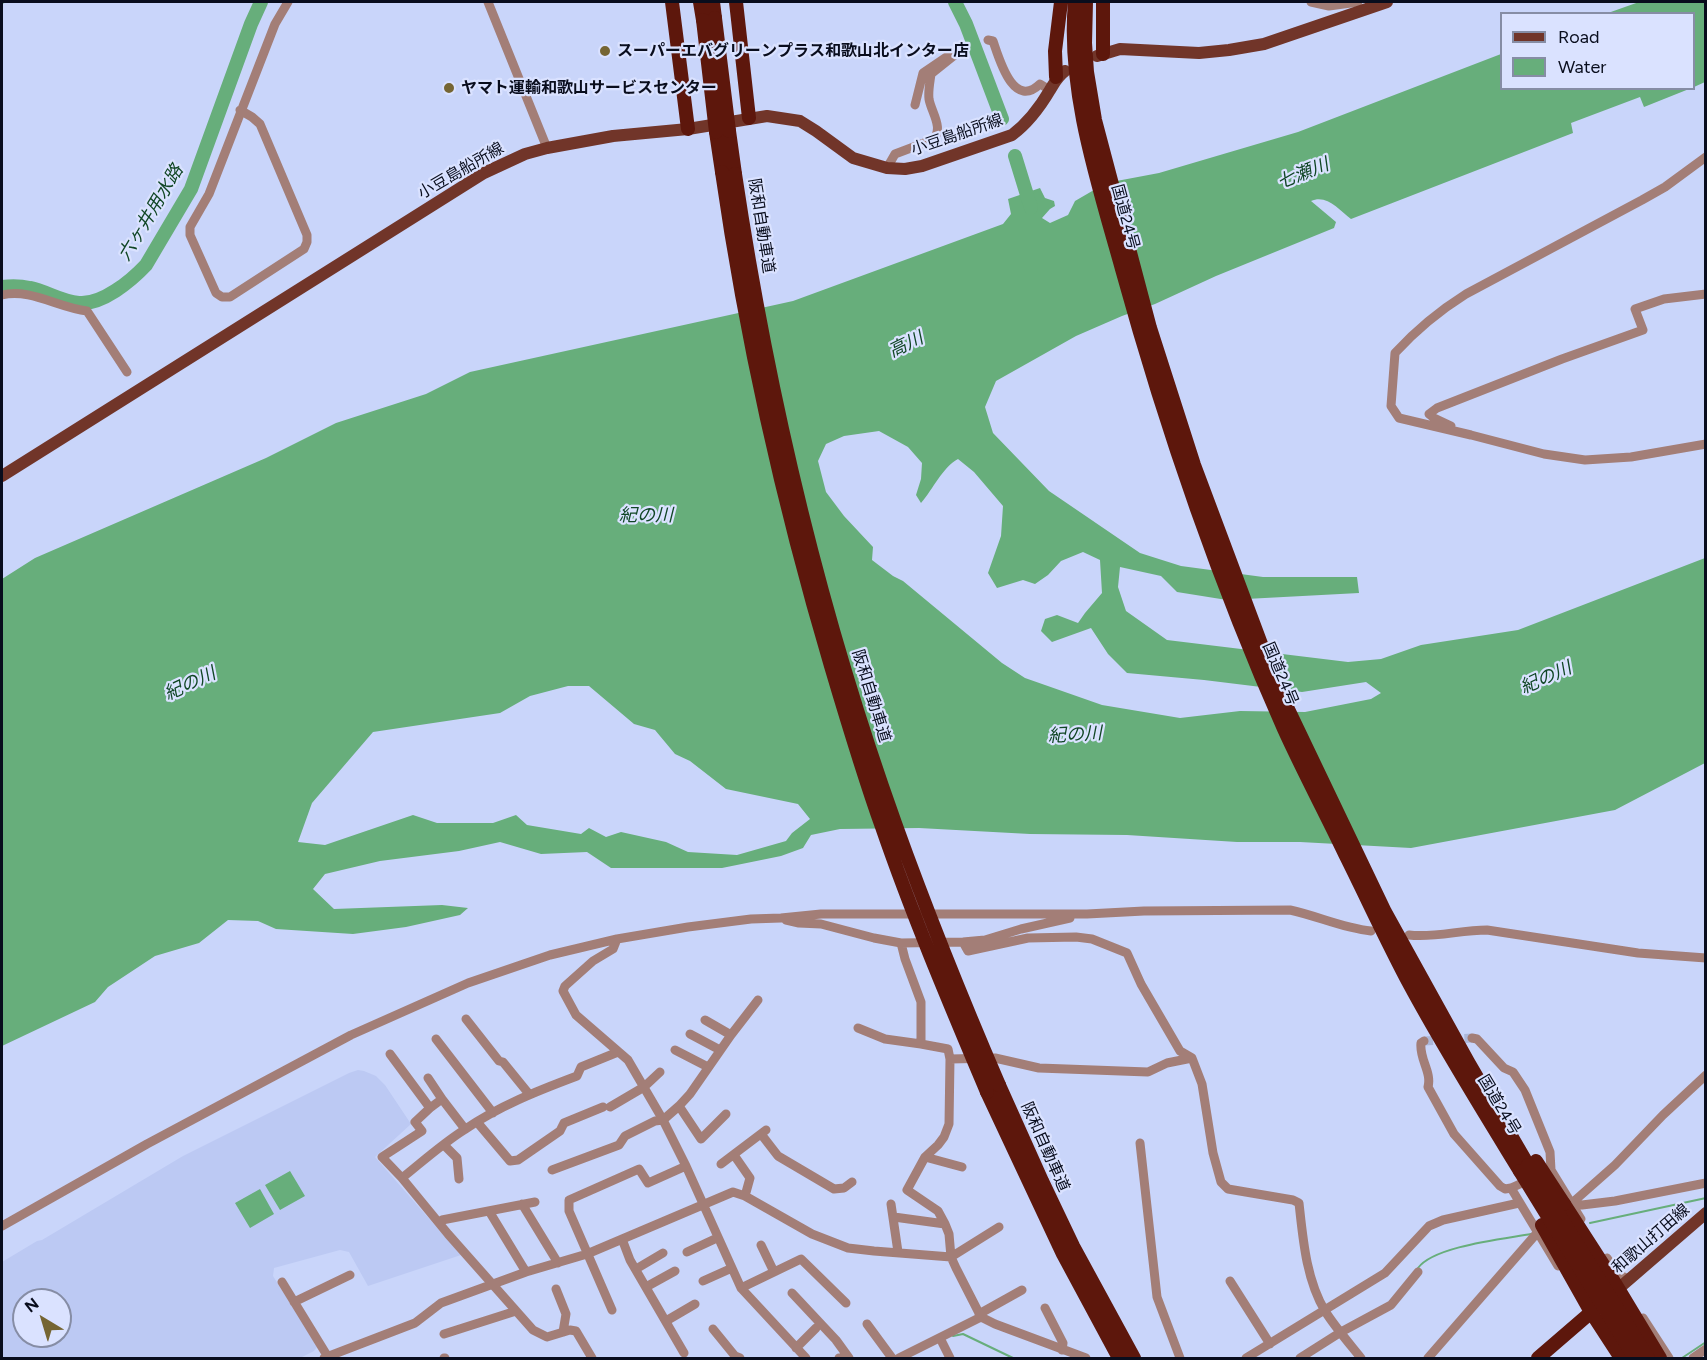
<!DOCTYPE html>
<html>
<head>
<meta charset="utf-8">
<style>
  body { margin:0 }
  #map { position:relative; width:1707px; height:1360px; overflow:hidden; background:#c9d5fa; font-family:Figtree,sans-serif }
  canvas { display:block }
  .frame { position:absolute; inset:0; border:3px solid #090d1d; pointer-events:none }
  .legend { position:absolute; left:1500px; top:12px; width:195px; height:78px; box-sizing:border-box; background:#dae2ff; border:2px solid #868da5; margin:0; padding:8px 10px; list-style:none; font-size:18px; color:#090d1d }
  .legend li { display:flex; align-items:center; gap:12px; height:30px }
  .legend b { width:30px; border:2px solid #868da5 }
  .north { position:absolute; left:12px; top:1288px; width:60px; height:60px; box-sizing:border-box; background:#dae2ff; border:2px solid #868da5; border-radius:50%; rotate:322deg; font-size:16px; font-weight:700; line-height:24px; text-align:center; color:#090d1d }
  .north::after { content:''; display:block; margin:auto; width:21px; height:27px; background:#756533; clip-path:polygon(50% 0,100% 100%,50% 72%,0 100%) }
</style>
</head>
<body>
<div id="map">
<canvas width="1707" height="1360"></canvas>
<div class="frame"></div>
<ul class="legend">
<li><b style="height:8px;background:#713529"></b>Road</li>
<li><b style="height:16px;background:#67ae7b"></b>Water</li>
</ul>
<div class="north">N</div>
</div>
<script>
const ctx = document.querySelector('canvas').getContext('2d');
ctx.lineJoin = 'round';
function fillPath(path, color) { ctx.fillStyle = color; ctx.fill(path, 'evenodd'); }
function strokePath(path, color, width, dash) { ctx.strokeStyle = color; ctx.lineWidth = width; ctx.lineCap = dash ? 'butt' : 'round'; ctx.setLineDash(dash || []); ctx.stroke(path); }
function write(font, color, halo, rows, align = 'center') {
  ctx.font = font + ' Figtree,"Noto Sans JP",sans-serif'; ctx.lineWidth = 4.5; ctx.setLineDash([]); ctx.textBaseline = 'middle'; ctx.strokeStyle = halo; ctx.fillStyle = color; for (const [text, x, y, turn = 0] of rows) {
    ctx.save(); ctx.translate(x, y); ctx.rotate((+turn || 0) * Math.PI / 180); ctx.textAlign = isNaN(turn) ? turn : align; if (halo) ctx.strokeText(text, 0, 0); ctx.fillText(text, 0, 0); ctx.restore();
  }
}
fillPath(new Path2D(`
  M358,1070L364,1071L376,1076L385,1085L411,1124L375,1157L461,1255L368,1286L349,1252L340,1250L274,1268L273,1276L317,1347L314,1351L300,1358H2V1262L37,1241L42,1240L183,1156L349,1073ZM24,1300H60V1336H24Z`), '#bcc9f3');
fillPath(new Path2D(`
  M1639,2H1705V82L1694,87V14L1608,13Z
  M1501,54L1502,88L1689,89L1644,107L1640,97L1571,123L1573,133L1351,219C1339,210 1327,194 1311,201L1336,222L1334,228L1216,276L1155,304L1122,316L1076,336L996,381L985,407L993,433L1049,491L1140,553L1181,566L1263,577H1357L1359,593L1227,600L1177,592L1161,576L1120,567L1118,587L1126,611L1167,640L1348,662L1381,659L1421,645L1518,630L1705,558V763L1615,810L1411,848L1300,842H1237L1127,835L1030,834L919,828L840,829L811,835L803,848L781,856L722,868H611L587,852L541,854L500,842L459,851L380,861L325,874L313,889L334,909L442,905L468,908L460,915L406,927L353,934L276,929L258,921L228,920L199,943L155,956L108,987L95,1002L2,1046V579L35,558L266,458L336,423L426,394L470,372L793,301L1003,224L1011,214L1008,199L1040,188L1045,198L1054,201L1055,206L1050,209L1042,218L1050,223L1068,215L1075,201L1106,183L1159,173L1298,132ZM879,431L908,447L922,463L921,479L916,495L921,503C934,488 942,468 958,459L974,472L1003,506L1001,536L988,573L997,588L1023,580L1035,584L1048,575L1061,561L1083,552L1100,560L1102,593L1085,613L1078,623L1057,615L1045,619L1041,631L1052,642L1091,628L1108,654L1127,673L1204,680L1302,692L1366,682L1381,693L1371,699L1305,712L1240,711L1180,718L1102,705L1025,678L1002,663L903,581L893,576L872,560L873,547L844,516L826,492L818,461L826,444L844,436ZM568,686H589L634,724L655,730L675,754L690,761L726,789L798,804L810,819L792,833L786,841L737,855L688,852L666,842L621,832L606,837L589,828L581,834L527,825L516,815L493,823H437L413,815L325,845L298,842L312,803L373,732L500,713L530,696Z
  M290,1171L305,1196L280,1210L265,1185Z
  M260,1189L274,1214L250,1228L235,1203Z`), '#67ae7b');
strokePath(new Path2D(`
  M2,3L4,2
  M1590,1223L1706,1198
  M1418,1268C1434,1246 1504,1239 1531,1234
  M953,1336L963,1334L1013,1358
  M1682,1358L1706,1342`), '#67ae7b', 2);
strokePath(new Path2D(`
  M955,2L966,24L1002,119
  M1015,156L1031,208
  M2,287C10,286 21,286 30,288C46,291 61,302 79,303C102,305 131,281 146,265L191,189L251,24L261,2`), '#67ae7b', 14);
strokePath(new Path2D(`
  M1424,1041L1472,1038`), '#acb7d9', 9, [9, 4.5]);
strokePath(new Path2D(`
  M488,2L547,148
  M1311,2L1329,6L1358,2
  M988,40L993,41C999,58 1013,110 1040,84L1050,90
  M240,110L252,117L260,124L307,235V242L304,249L230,297H222L216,293L190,235V227L209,194L275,24L288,2
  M1706,157L1665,187L1642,200L1466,294C1439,311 1417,329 1395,353L1391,406L1399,418L1471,435L1544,454L1585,460L1631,457L1706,444
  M887,168L895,154L932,140C945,129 931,112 929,99C928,91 930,82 931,74L956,54L948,56L923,73L915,105
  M2,295C30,288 59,308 87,311L127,372
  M1451,426L1434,418L1429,414L1437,408L1562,359L1643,330L1635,309L1664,299L1706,294
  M786,920L799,923L821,924L874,938L901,943L963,942L985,940L1021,929L1070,918
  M1409,935C1435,938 1460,930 1487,930L1638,953L1706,958
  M617,939L613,949L593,961L565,986L563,991L576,1015L628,1060L663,1120L686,1166L741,1288L806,1358
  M963,942L968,951L1028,938L1076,937L1092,939L1127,953L1141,984L1180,1051L1192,1058L1202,1084L1213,1153L1221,1182L1228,1189L1293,1200L1299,1203C1303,1239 1306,1279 1325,1311C1335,1327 1349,1343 1361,1358
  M901,943L905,959L921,1002V1044L948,1049L950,1059L949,1124L944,1137L938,1145L925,1157L907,1190L938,1211L945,1224L949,1234L951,1257L956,1268L981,1317L995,1324L1086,1358
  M466,1019L499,1061L503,1062L529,1094
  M705,1020L731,1035
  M858,1028L885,1039L921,1044
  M690,1034L720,1050
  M1472,1038L1477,1039L1504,1068L1513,1072L1525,1090L1550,1152L1551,1170L1581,1219
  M436,1039L493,1113
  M1424,1041L1421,1043C1419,1059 1432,1072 1428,1087L1454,1134L1500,1186L1505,1189L1511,1188L1529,1180
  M675,1050L708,1067
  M390,1054L430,1108L442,1099L465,1129
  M950,1059L995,1058L1039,1068L1148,1072L1167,1063L1192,1058
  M428,1078L442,1099
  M679,1106L701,1139L726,1114
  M610,1107L644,1087L660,1072
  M430,1108L415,1122L422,1131L382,1157L402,1178L448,1234L533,1330L547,1337L570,1330L576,1331L592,1358
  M477,1122L510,1161L518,1160L560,1131L564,1123L603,1107
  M761,1134L778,1156L834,1189L844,1188L852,1182
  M1140,1143L1157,1297L1180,1358
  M444,1145L457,1158L459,1179
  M734,1155L750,1178L745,1196
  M925,1157L962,1167
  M721,1164L766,1130
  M552,1170L619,1145L625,1136L655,1121L663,1120L679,1106L690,1094L731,1035L758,1000
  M402,1178C422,1162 442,1144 464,1130C499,1106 537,1091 577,1076L581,1067L618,1052
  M1511,1188L1558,1266
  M1572,1203L1615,1165L1663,1115L1706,1075
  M1572,1203L1582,1205L1615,1201L1706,1183
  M522,1204L558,1263
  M891,1204L898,1252
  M489,1211L526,1272
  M894,1217L945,1224
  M442,1220L535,1202
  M2,1226L147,1144L351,1035L468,983L550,955L617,939L688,927L751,919L781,918L821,914H1087L1144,911L1290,910C1318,916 1342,928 1371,931
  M622,1239L630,1260L684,1353
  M761,1245L774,1272
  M687,1252L717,1238
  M1607,1258L1618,1274L1630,1280
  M636,1269L663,1253
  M703,1281L732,1268
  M1230,1281L1270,1344
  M282,1282L328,1357
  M646,1287L675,1271
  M741,1288L801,1259L846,1303
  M556,1289L566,1314L563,1332
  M792,1293L836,1340L849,1358
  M294,1302L350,1275
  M1045,1308L1063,1343L1062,1350
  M612,1310L569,1211V1200L639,1169L648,1183L686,1166
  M979,1314L1022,1290
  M1643,1318L1669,1358
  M666,1321L695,1304
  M867,1324L892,1358
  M713,1329L735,1356L740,1358
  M444,1334L516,1311
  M940,1338L950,1358
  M796,1348L816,1328
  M324,1358L415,1323L441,1303L526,1272L587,1254L733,1192L745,1196L812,1234L848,1248L874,1251L951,1257L999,1227
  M444,1358H445
  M839,1358H840
  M899,1358L981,1317
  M1246,1358L1385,1273L1429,1226L1443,1220L1519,1203
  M1300,1358L1341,1332L1391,1305L1418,1272
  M1428,1358L1537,1233
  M1693,1358L1706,1349`), '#a37e77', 9);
strokePath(new Path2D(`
  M1097,56L1120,49L1199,53L1229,50L1264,44L1387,2
  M2,476L484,173L525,154L547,148L613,136L688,129L767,116L800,121L816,131L853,158L887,168L905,169L922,166L1012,135C1028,123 1040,107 1050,90C1055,82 1057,77 1065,71
  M1618,1289L1706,1213`), '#713529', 12);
strokePath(new Path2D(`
  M672,2L688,129
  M700,2L703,20
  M713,2L715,18
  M736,2L749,118
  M1075,2C1067,91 1098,183 1122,269C1165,425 1218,580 1284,729C1303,771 1325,812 1345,854C1367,898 1387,942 1410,985C1444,1048 1482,1109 1520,1171
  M1086,2L1085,43L1087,72L1095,120L1150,328L1194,465L1264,652L1286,705L1385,912L1468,1062L1528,1165
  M1103,2V54
  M1056,77L1055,51L1061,2
  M729,131L735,174
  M716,132L722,172
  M999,1085L1042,1181L1073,1246L1134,1358
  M987,1092L1063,1254L1119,1358
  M1564,1204L1613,1280L1660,1358
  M1542,1225L1591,1312L1621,1358
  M1538,1358L1596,1308`), '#5d170c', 14);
strokePath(new Path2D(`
  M715,18L729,131
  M703,20L716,132
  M722,172C746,339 783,504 831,666C847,720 863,774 882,827C913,917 950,1004 987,1092
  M735,174C768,394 820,614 895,823C927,912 962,999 999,1085
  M1536,1161L1564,1204
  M1528,1165L1648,1358
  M1520,1171L1635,1358`), '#5d170c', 14);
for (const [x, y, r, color] of [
  [605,51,6,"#756533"],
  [449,88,6,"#756533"]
]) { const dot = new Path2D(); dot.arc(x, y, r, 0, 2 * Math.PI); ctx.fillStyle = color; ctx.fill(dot); strokePath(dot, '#dae2ff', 2); }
write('bold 16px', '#090d1d', '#dae2ff', [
  ["スーパーエバグリーンプラス和歌山北インター店",617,51],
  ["ヤマト運輸和歌山サービスセンター",461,88]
], 'left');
write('16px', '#090d1d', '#dae2ff', [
  ["小豆島船所線",957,135,-19],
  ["小豆島船所線",461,171,-30],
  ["国道24号",1125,217,75],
  ["阪和自動車道",761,226,81],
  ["国道24号",1280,674,67],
  ["阪和自動車道",871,696,73],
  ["国道24号",1499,1105,59],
  ["阪和自動車道",1045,1147,66],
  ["和歌山打田線",1651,1239,-41]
]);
write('italic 18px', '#104625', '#dae2ff', [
  ["七瀬川",1303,174,-22],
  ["六ヶ井用水路",151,213,-59],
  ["高川",906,345,-26],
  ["紀の川",646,516],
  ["紀の川",1546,678,-24],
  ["紀の川",190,684,-25],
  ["紀の川",1075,735,-3]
]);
</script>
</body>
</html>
